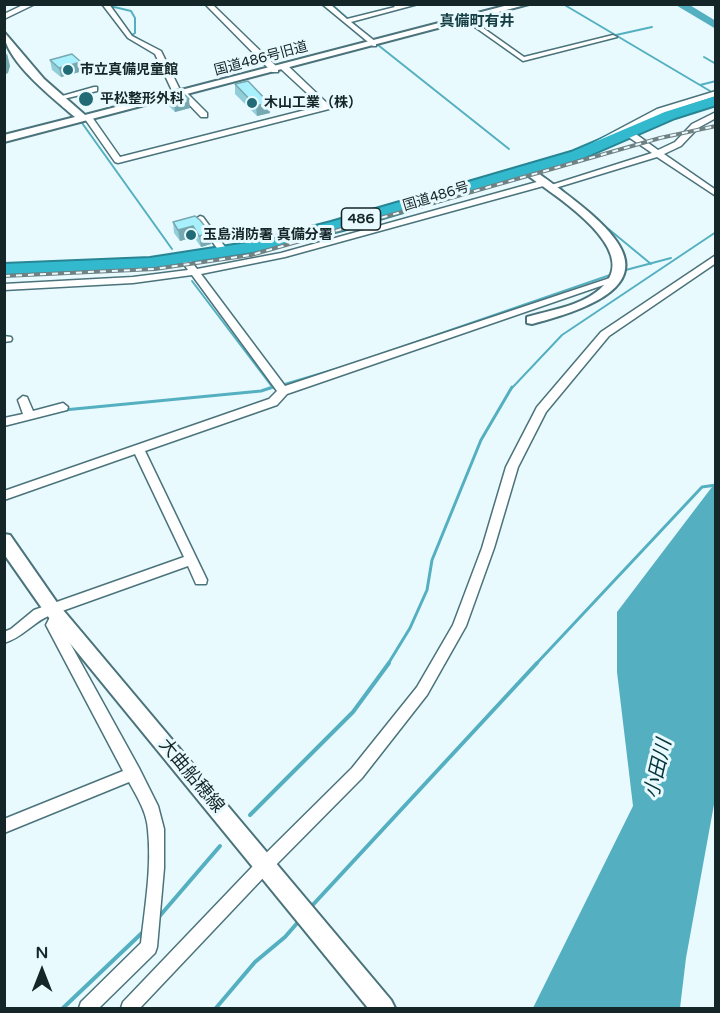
<!DOCTYPE html>
<html>
<head>
<meta charset="utf-8">
<style>
  body { margin:0 }
  #map { position:relative; width:720px; height:1013px; overflow:hidden; background:#e9fafe; font-family:"Varela Round",sans-serif }
  canvas { display:block }
  .frame { position:absolute; inset:0; border:6px solid #152629; pointer-events:none }
  .north { position:absolute; left:12px; top:941px; width:60px; height:60px; -webkit-text-stroke:4px #e9fafe; paint-order:stroke; rotate:0deg; font-size:16px; font-weight:700; line-height:24px; text-align:center; color:#152629 }
  .north::after { content:''; display:block; margin:auto; width:21px; height:27px; background:#152629; clip-path:polygon(50% 0,100% 100%,50% 72%,0 100%) }
</style>
</head>
<body>
<div id="map">
<canvas width="720" height="1013"></canvas>
<div class="frame"></div>
<div class="north">N</div>
</div>
<script>
const ctx = document.querySelector('canvas').getContext('2d');
ctx.lineJoin = 'round';
function fillPath(path, color) { ctx.fillStyle = color; ctx.fill(path, 'evenodd'); }
function strokePath(path, color, width, dash) { ctx.strokeStyle = color; ctx.lineWidth = width; ctx.lineCap = dash ? 'butt' : 'round'; ctx.setLineDash(dash || []); ctx.stroke(path); }
function write(font, color, halo, rows, align = 'center') {
  ctx.font = font + ' "Varela Round","Noto Sans JP",sans-serif'; ctx.lineWidth = 6; ctx.setLineDash([]); ctx.textBaseline = 'middle'; ctx.strokeStyle = halo; ctx.fillStyle = color; for (const [text, x, y, turn = 0] of rows) {
    ctx.save(); ctx.translate(x, y); ctx.rotate((+turn || 0) * Math.PI / 180); ctx.textAlign = isNaN(turn) ? turn : align; if (halo) ctx.strokeText(text, 0, 0); ctx.fillText(text, 0, 0); ctx.restore();
  }
}
fillPath(new Path2D(`
  M715,483V799L686,958L680,1008H533L633,806L617,672V612Z`), '#54b0c0');
strokePath(new Path2D(`
  M331,4L361,30
  M563,4L710,91
  M110,6L131,11L135,18V33L132,35L160,52
  M616,35L652,27
  M4,44L12,54
  M378,45L509,149
  M704,57L716,64
  M22,67L40,86
  M700,85L716,81
  M49,95L74,116
  M82,123L172,249
  M559,186L568,196
  M594,217L651,264
  M622,271L671,258
  M192,281L273,388
  M268,389L352,364L613,274
  M511,389L562,335L716,232`), '#54b0c0', 2);
strokePath(new Path2D(`
  M64,410L261,391L273,387
  M388,664L410,628L427,590L432,560L481,440L512,387
  M536,664L702,487L716,485`), '#54b0c0', 3);
strokePath(new Path2D(`
  M250,815L353,712L389,663
  M309,909L537,663
  M158,918L220,846
  M63,1008L144,931
  M216,1008L255,962L285,937L299,921`), '#54b0c0', 4);
fillPath(new Path2D(`
  M674,4H688L716,21V29Z`), '#54b0c0');
const street = new Path2D(`
  M25,4H35L4,19V14Z
  M102,4H109L132,36L161,51L181,92H186L207,113V117H201L181,96L175,97L155,54L128,38Z
  M205,4H212L278,68V72H272Z
  M322,4H330L347,19L395,7L392,4H418L351,22L376,42V46H373Z
  M465,18H469L524,57L613,35L617,37L523,61L465,20Z
  M281,65H287L329,105V109L118,163L115,162L85,119L92,117L120,157L321,106L281,69Z
  M94,87H97V91L59,100L55,98Z
  M716,91V96L663,113L596,147L589,145L657,109Z
  M716,112V118L698,128L681,146L664,154L716,190V196L657,157L552,189L545,187L652,153L627,136V132H633L658,150L675,142L692,124Z
  M544,180L548,183L547,185L285,257L201,274L285,386L613,277H619L621,279L287,394L277,405L145,451L207,580L206,584H196L188,566L62,611L65,615L60,625L139,768L158,806L164,829V868L157,947L155,953L99,1008H79L81,1002L141,943C145,906 152,867 148,830C147,812 137,797 129,782L4,833V819L123,771L46,625L51,615C34,621 24,637 4,643V632L11,629L34,610L184,557L135,454L4,500V491L269,399L277,391L192,275L133,283L4,290V284L133,277L188,270L180,259L185,256L188,257L197,269L281,253Z
  M200,216L203,217L228,251V255H222L196,219Z
  M716,255V263L609,336L546,412L518,467L494,548L466,626L427,695L362,778L264,877L140,1008H121L123,1002L252,867L352,768L417,687L453,625L482,548L506,467L537,407L601,332Z
  M4,336L11,337L12,339L11,341L4,342Z
  M23,396L27,397L33,411L63,403L68,407L67,410L4,426V418L23,414L18,400Z`);
const secondary = new Path2D(`
  M512,4H529L4,142V135L75,117C54,99 4,60 4,32L44,79L85,115Z
  M523,168H531C620,232 689,284 532,324L527,323V317C551,310 581,306 600,289C647,250 550,193 523,172Z
  M4,534L10,535L58,604L391,1000L395,1008H368L46,614L4,554Z`);
const highway = new Path2D(`
  M716,96V105L675,118L583,158L343,230L253,252L150,268L4,274V264L150,258L253,242L331,222L571,152L665,112Z`);
strokePath(street, '#4b737b', 3);
strokePath(secondary, '#4b737b', 4);
strokePath(highway, '#288694', 4);
fillPath(street, '#fff');
fillPath(secondary, '#fff');
fillPath(highway, '#32b9ce');
const rail = new Path2D(`
  M4,276L155,269L251,255L660,138L716,126`);
strokePath(rail, '#708184', 4);
strokePath(rail, '#e9fafe', 2, [6]);
fillPath(new Path2D(`
  M50,60L83,71L61,77L52,70Z
  M235,84L270,113L257,116L235,94Z
  M164,92L190,108L175,112L165,102Z
  M195,216L210,233L211,244L201,247L194,237L180,241L174,233L173,222Z`), '#91ceda');
fillPath(new Path2D(`
  M7,53L10,66L8,73L4,75V60Z
  M81,62L83,71L61,77L59,68Z
  M189,99L190,108L175,112L174,102Z
  M269,103L270,113L257,116L256,106Z
  M193,226L194,237L180,241L178,230Z
  M210,233L211,244L201,247L199,236Z`), '#76a8b1');
const building = new Path2D(`
  M72,54L81,62L59,68L50,60Z
  M248,81L269,103L256,106L235,84Z
  M179,89L189,99L174,102L164,92Z
  M195,216L200,220L210,233L199,236L193,226L178,230L173,222Z`);
fillPath(building, '#a9f0fd');
strokePath(building, '#76a8b1', 1.5);
for (const [x, y, r, color] of [
  [68,70,6,"#226b76"],
  [86,99,8,"#226b76"],
  [252,103,6,"#226b76"],
  [191,235,6,"#226b76"]
]) { const dot = new Path2D(); dot.arc(x, y, r, 0, 2 * Math.PI); ctx.fillStyle = color; ctx.fill(dot); strokePath(dot, '#e9fafe', 2); }
write('14px', '#152629', '#e9fafe', [
  ["国道486号旧道",261,59,-15],
  ["国道486号",436,197,-17]
]);
write('bold 14px', '#152629', '#e9fafe', [
  ["市立真備児童館",80,70],
  ["平松整形外科",100,99],
  ["木山工業（株）",264,103],
  ["玉島消防署 真備分署",203,235]
], 'left');
for (const [x, y, w] of [
  [361,219,39]
]) { const box = new Path2D(); box.roundRect(x - w / 2, y - 11, w, 22, 4.5); ctx.fillStyle = '#e9fafe'; ctx.fill(box); strokePath(box, '#152629', 1.5); }
write('bold 14px', '#152629', null, [
  ["486",361,219]
]);
write('bold 15px', '#143e44', '#e9fafe', [
  ["真備町有井",477,22]
]);
write('18px', '#152629', '#e9fafe', [
  ["大曲船穂線",191,776,50]
]);
write('italic 20px', '#05333a', '#e9fafe', [
  ["小田川",659,769,-77]
]);
</script>
</body>
</html>
